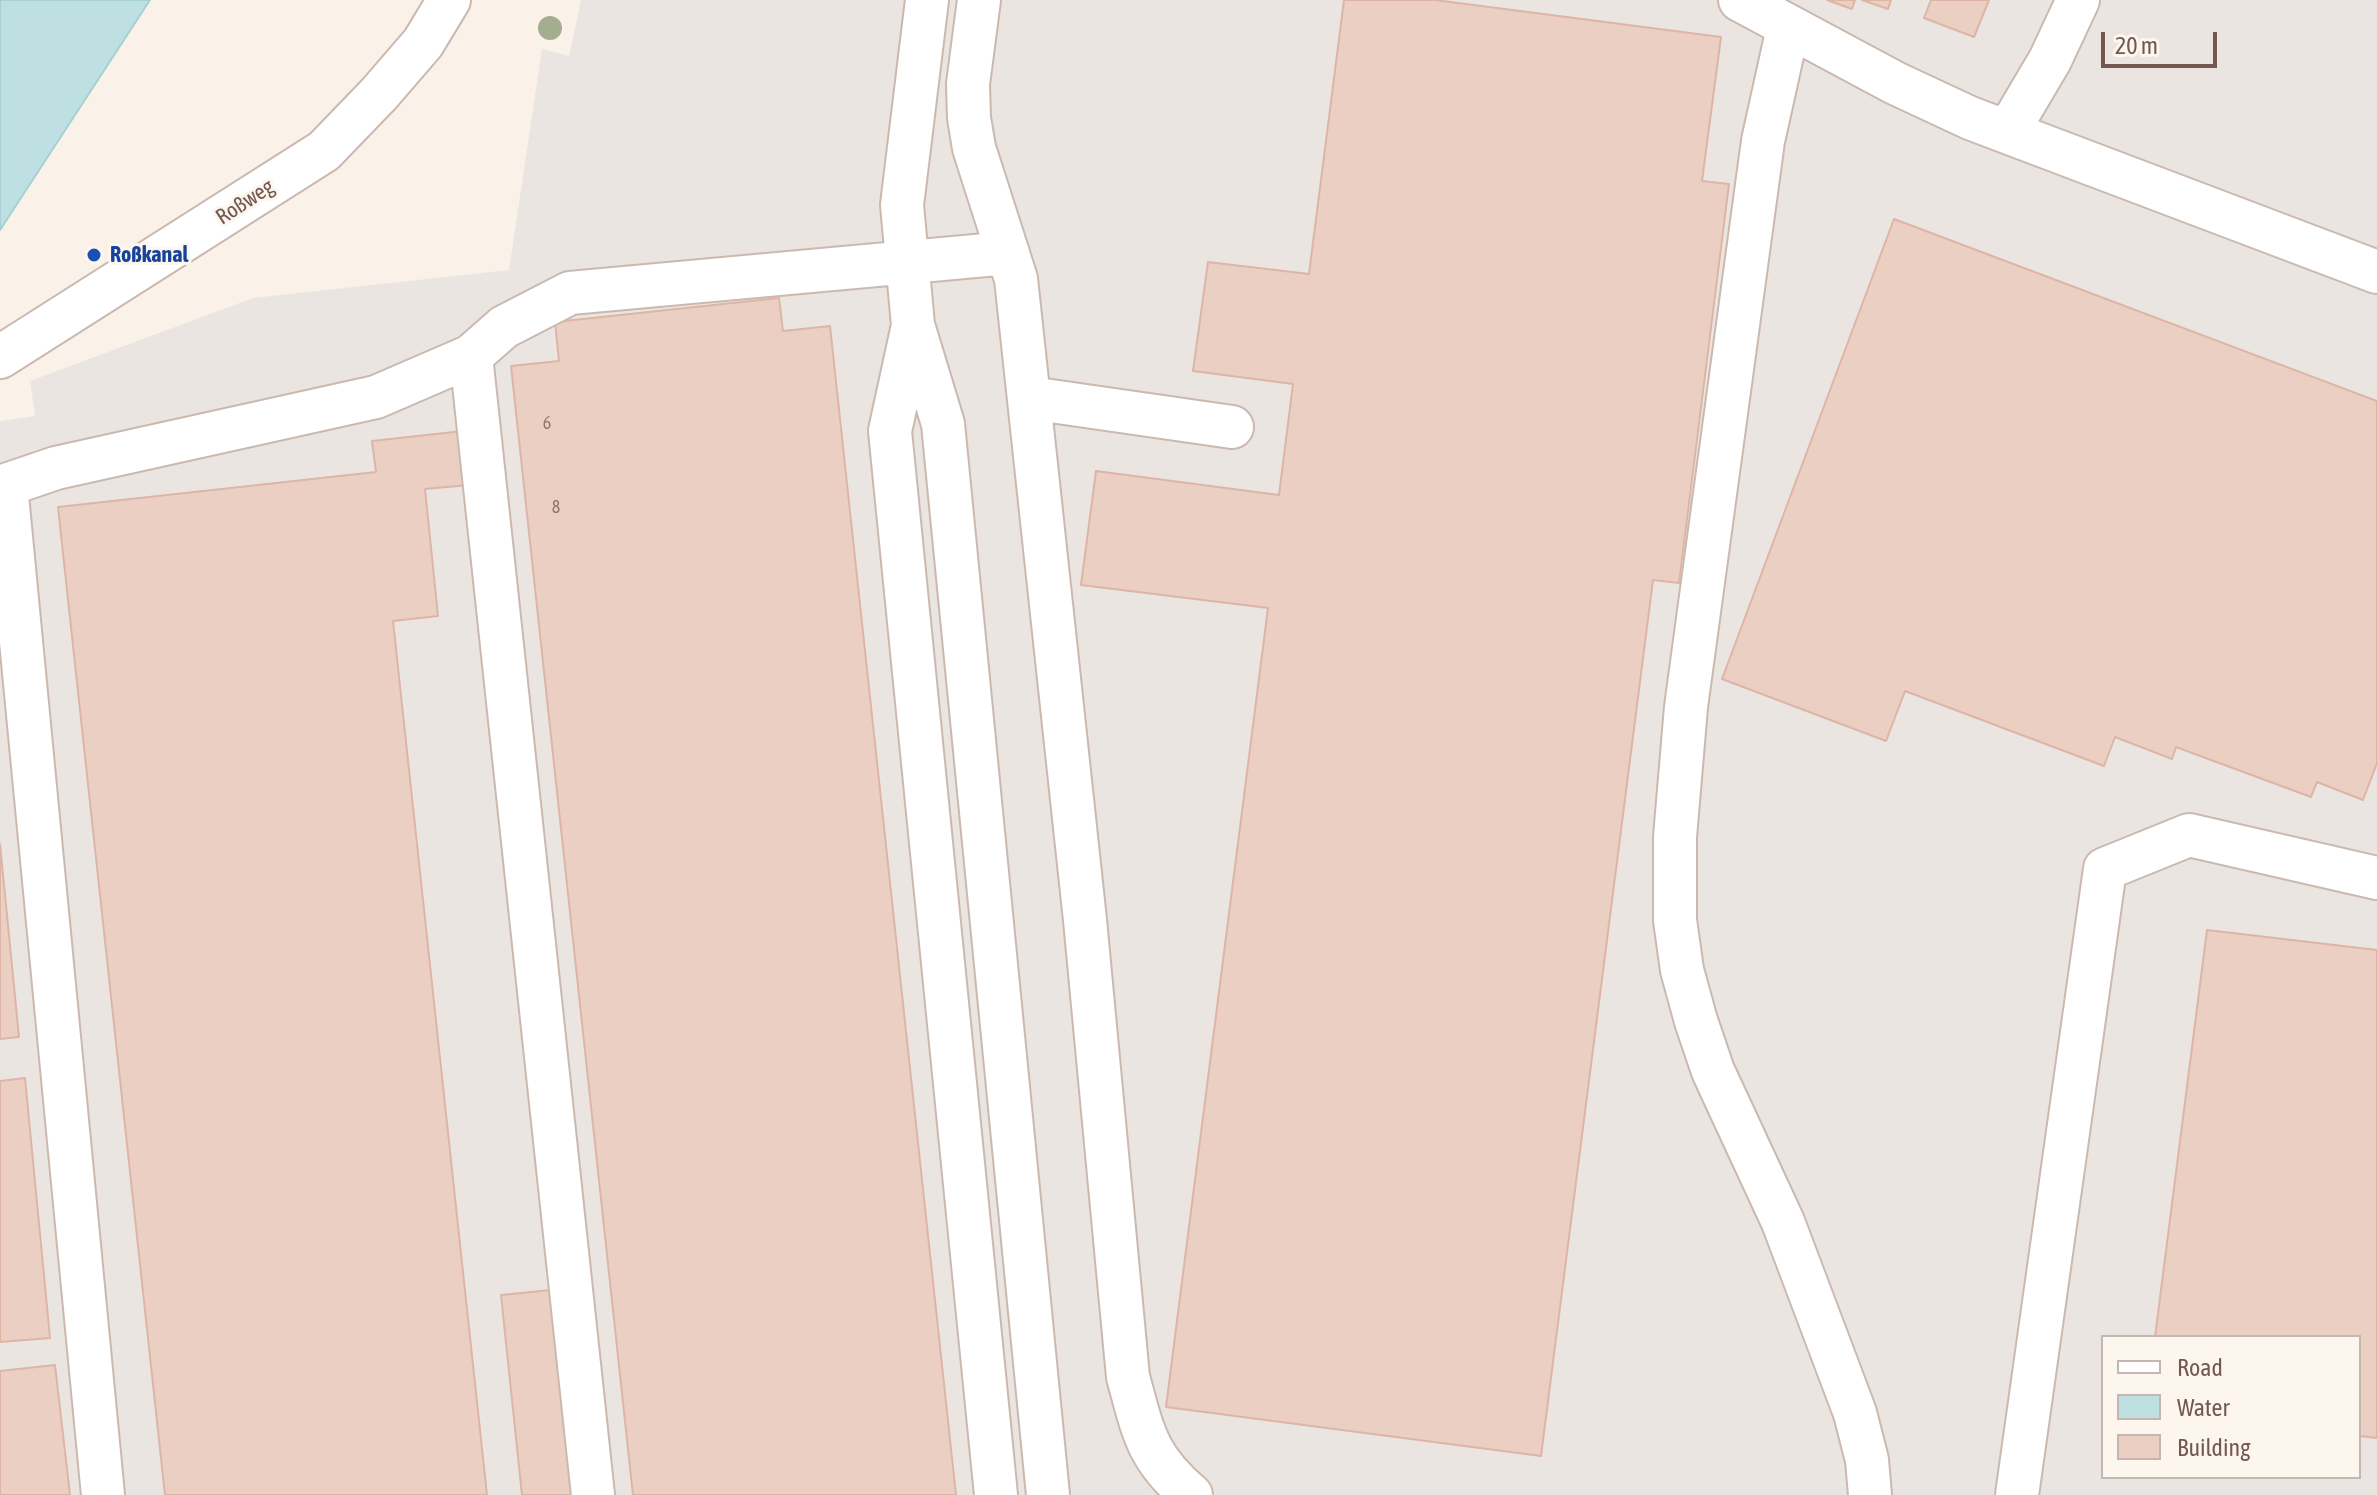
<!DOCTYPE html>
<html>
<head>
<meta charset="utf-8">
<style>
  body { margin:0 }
  #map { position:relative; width:2377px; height:1495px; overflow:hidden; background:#faf2e9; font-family:"Asap Condensed",sans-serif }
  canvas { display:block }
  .legend { position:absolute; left:2101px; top:1335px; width:260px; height:144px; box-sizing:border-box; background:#fdf6ef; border:2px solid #c5b7af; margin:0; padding:10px 14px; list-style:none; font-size:24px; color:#72584f }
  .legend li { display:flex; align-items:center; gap:16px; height:40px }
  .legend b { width:40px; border:2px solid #c5b7af }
  .scale { position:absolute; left:2101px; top:32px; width:116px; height:36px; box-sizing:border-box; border:4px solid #72584f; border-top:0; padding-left:10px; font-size:24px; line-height:28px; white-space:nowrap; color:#72584f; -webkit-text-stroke:6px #fdf6ef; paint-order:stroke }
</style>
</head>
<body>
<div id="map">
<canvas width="2377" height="1495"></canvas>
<ul class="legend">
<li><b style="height:10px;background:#fff"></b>Road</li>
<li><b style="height:22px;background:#bfe0e2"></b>Water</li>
<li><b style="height:22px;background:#eccfc3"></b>Building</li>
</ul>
<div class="scale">20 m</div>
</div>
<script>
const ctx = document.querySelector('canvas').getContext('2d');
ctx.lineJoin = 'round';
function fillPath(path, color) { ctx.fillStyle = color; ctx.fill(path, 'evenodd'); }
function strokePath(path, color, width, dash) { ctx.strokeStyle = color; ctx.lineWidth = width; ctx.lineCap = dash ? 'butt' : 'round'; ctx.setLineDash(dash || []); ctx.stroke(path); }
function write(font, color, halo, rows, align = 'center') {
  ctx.font = font + ' "Asap Condensed",sans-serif'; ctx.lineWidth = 6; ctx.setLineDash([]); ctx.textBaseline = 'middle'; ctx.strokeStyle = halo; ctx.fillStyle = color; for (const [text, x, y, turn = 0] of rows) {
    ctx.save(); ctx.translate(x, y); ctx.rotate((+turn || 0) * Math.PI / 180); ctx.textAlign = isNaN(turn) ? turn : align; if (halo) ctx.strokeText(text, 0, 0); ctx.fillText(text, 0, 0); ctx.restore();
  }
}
fillPath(new Path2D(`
  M581,0H2377V1495H0V421L35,416L30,381L253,298L509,270L542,49L569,56ZM2103,1337H2359V1477H2103Z`), '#ebe5e1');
const water = new Path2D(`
  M0,0H150L0,230Z`);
fillPath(water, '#bfe0e2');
strokePath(water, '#a7d0d2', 2);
const building = new Path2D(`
  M1344,0H1435L1721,37L1702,181L1729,184L1679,583L1653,580L1541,1456L1166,1407L1268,608L1081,585L1096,471L1279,495L1293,384L1193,371L1208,262L1309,274Z
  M1827,0H1855L1852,9Z
  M1862,0H1891L1888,9Z
  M1931,0H1989L1974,37L1924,18Z
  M1894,219L2377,401V763L2363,800L2317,782L2311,797L2176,747L2172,759L2115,737L2104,766L1905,691L1886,741L1722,679Z
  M779,298L783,331L830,326L956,1495H633L511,366L559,361L555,322Z
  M463,431L469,485L425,489L438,616L393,621L487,1495H165L58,507L376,472L372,441Z
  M0,844L19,1037L0,1039Z
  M2207,930L2377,950V1438L2359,1436V1337H2155Z
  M25,1078L50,1338L0,1342V1081Z
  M551,1290L573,1495H522L501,1295Z
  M55,1365L70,1495H0V1371Z`);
fillPath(building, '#eccfc3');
strokePath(building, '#ddb5a6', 2);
const minor = new Path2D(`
  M927,0L902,205L913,325L943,424L1048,1495
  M979,0L968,84L969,118L974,148L1016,279L1085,920L1128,1377C1143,1431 1146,1457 1191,1495
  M1740,0L1895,83L1970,118L2377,272
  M1788,28L1763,141L1686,707L1675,837V920L1682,970L1696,1021L1713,1071L1783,1222L1855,1413L1867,1460L1870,1495
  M2008,131L2050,60L2078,0
  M912,330L890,431L996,1495
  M471,356L593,1495
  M0,357L324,151L379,94L423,43L449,0
  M1030,398L1232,427
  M103,1495L6,485L56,468L376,397L471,356L504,327L570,293L1008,253
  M2017,1495L2105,869L2189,835L2377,878`);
strokePath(minor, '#cbb9b0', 46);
strokePath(minor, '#fff', 42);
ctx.fillStyle = '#a3ae91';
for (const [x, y] of [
  [550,28]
]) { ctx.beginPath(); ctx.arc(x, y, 12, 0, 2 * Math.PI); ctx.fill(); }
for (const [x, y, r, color] of [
  [94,255,8,"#1a4fb4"]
]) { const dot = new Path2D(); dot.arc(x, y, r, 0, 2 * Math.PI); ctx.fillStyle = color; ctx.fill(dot); strokePath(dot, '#fdf6ef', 3); }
write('18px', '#90766c', null, [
  ["6",547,423],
  ["8",556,507]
]);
write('22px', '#72584f', '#fdf6ef', [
  ["Roßweg",245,202,-33]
]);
write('bold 22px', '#164399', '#fdf6ef', [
  ["Roßkanal",110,255]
], 'left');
</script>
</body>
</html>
